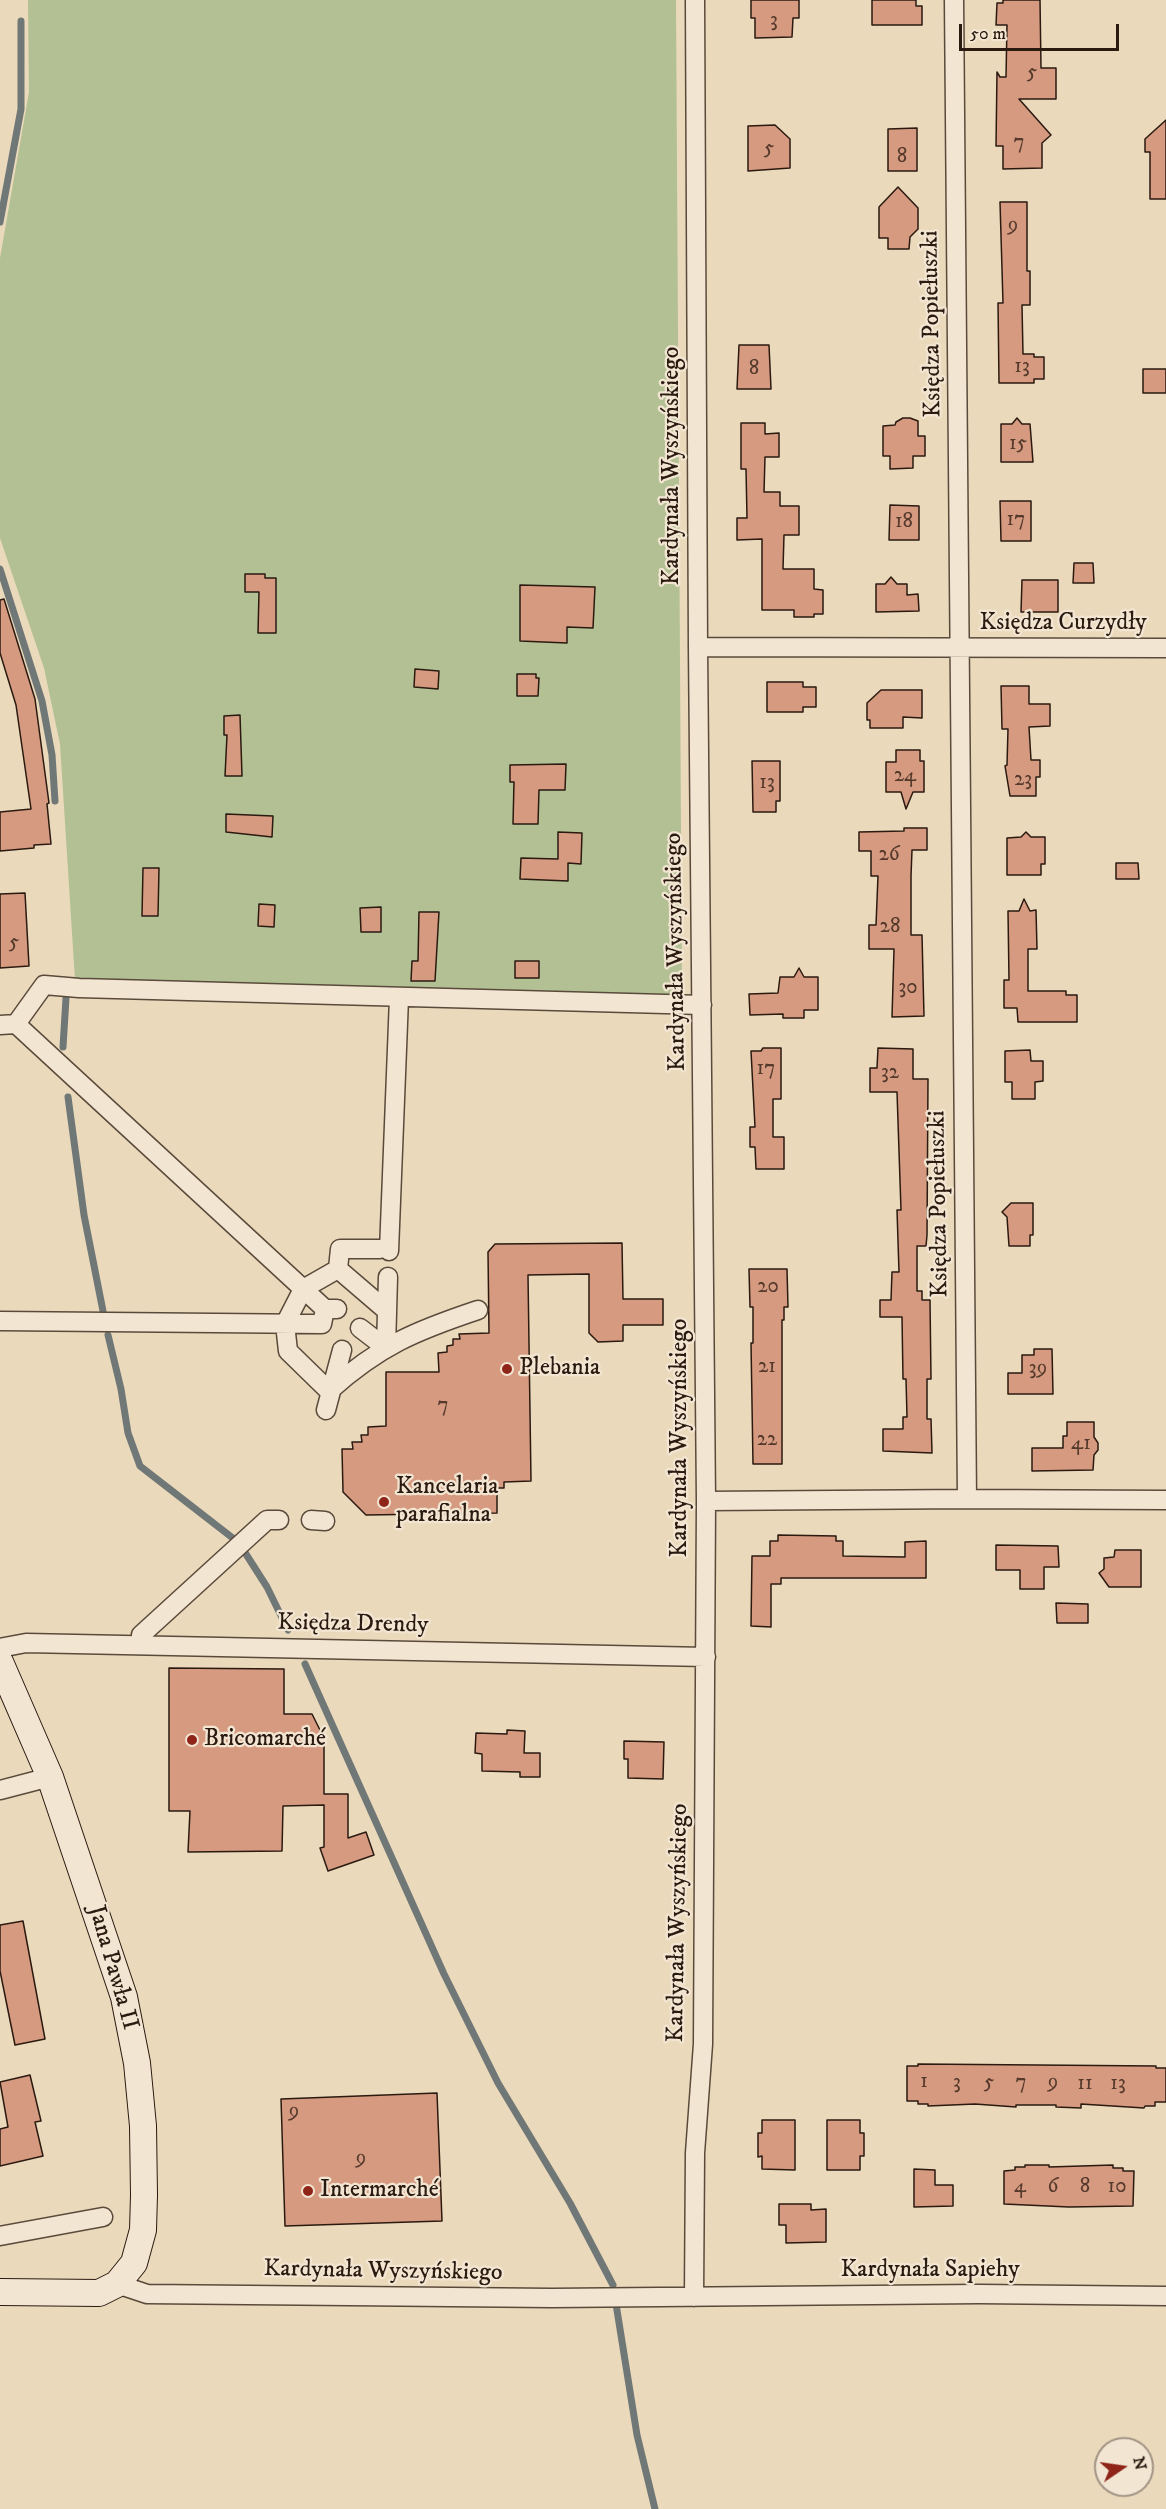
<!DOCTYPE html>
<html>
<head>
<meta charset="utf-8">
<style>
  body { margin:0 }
  #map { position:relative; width:1166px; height:2509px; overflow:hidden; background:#ebd9bb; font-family:"IM FELL DW Pica",serif }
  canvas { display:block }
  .north { position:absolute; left:1094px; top:2437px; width:60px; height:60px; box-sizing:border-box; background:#f2e6d3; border:2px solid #a29485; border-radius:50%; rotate:77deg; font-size:16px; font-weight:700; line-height:24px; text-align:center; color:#2a1a10 }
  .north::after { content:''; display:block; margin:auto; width:21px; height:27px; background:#8f2418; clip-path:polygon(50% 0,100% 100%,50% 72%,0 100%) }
  .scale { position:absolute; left:959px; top:24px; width:160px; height:27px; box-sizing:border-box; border:3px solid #2a1a10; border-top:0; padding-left:8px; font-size:18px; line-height:21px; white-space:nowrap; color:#2a1a10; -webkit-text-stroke:4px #f2e6d3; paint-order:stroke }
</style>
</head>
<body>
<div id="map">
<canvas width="1166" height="2509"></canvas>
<div class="north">N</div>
<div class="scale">50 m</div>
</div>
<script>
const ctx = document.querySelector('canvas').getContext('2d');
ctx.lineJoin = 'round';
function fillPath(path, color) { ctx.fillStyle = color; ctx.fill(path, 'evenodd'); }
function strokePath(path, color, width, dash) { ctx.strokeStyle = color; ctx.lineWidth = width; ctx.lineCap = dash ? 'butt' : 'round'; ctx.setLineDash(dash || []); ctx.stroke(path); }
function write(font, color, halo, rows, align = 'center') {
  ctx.font = font + ' "IM FELL DW Pica",serif'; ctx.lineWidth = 4.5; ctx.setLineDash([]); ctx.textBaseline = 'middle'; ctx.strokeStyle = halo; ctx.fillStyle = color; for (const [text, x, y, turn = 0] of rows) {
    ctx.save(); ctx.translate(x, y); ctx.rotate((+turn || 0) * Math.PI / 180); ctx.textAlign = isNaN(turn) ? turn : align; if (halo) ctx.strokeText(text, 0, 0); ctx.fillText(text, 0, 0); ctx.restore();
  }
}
fillPath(new Path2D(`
  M28,0H676L682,995L75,980L60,744L44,668L0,538V258L29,92Z`), '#b2c094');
strokePath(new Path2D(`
  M0,222L21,109V21
  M0,569L42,701L52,755L55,801
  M63,1047L66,998
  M68,1097L84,1215L103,1311
  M108,1335L121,1389L128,1433L140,1466L234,1539
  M244,1551L267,1587L288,1630
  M305,1664L444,1974L498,2083L570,2203L613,2285
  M616,2304L637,2435L655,2509`), '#707877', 7);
const building = new Path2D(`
  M751,0H799V18H793L792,37L755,38V18H751Z
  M872,0H916V6H922V25H872Z
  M1003,0H1040L1041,68H1056V99H1019L1051,135L1042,143V168L1003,169V146H996L997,72L1000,77H1006L1007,25H996L997,3H1003Z
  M1166,120V199H1150V152H1145V139Z
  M775,125L790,139V168L748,171V126Z
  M917,128V171H888V129Z
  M898,187L918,208V229L910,237L909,249H888V238H879V207Z
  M1000,202H1027V271H1030V305H1022L1023,354H1034V357H1044V379H1034V383H999L998,303H1003Z
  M739,345H769L771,389H737Z
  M1143,369H1166V393H1143Z
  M903,418H910L918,421V436H925V456H913V468L890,469V456H883V426L895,425L896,422Z
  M1017,418L1022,424H1030L1033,462H1001V424H1012Z
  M741,423H765V434L779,433V457H765L764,492H780V506H799V535H784L783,569H814V589L823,590V614H814V617H794V610H762V539L737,540V518H747L746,469H741Z
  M1000,501H1031V541H1001Z
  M890,505L919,506V540H889Z
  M1074,563H1093L1094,583H1073Z
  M245,574H265V578H276V633H258L259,592H245Z
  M891,577L897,584H907V595L918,594L919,611L876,612V584H885Z
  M1022,580H1058V612H1021Z
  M520,585L595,587L593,628L567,627V643L520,641Z
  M4,599L35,699L49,803L47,804L51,844L34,845V848L0,851V812L31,809L16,705L0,653V600Z
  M415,669L439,671L438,689L414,687Z
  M517,674H536V678H539L538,696H517Z
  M767,682H803V687H816V707H803V712H767Z
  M1001,686H1029V704H1050V726L1029,727L1031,760H1040V777H1036V796H1010L1005,766L1007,765L1008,729H1002Z
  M881,690H922V718L903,717V728H870V720H867V703Z
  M240,715L242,776H225L227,735H224V716Z
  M896,750H920V761H924V792H913L906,809L901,792H886V762H896Z
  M752,761H780V801H776V812H753Z
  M566,764L565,790H539L538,824H513L514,782H510V765Z
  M226,814L273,816L272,837L226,832Z
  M904,828H927V850H912L911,876V935H922L924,1016L892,1017L894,949H869V925H876L878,876H871V851H859V832L904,831Z
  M558,832L582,833L581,864L568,863V881L520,879L521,858L558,859Z
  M1026,832L1031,837H1045V864H1041V875H1007V838L1021,837Z
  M1116,863H1138L1139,879H1116Z
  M143,868H159L158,916H142Z
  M25,893L29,966L0,968V894Z
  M1024,899L1030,911L1036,910L1037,949H1028V991H1066V995H1077V1022H1018L1017,1008H1004V980H1009L1008,911H1019Z
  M259,904L275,905L274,927L258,926Z
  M381,907V932H361L360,908Z
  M419,912H439L435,981H411L412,961H418Z
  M515,961H539V978H515Z
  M799,968L804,977H818V1010H804V1018H783V1014L750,1015L749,994L778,993L780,977H794Z
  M763,1048H781V1099H773V1137H784V1169H756L755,1147H750V1127H755L751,1051H761Z
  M878,1048L913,1049V1079H928L927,1235L926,1246H917V1291H922V1300H930L931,1379H927V1419H931L932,1453L883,1451V1429H903V1417H907L906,1379H903L902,1317H880V1300H891L892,1272H899L897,1210H901L897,1092H870V1068H877Z
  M1030,1050L1031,1061H1043V1081L1035,1082V1099H1012V1082H1005V1051Z
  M1011,1203H1033V1235H1030V1246H1009L1007,1217L1002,1212Z
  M622,1243L623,1299H663V1325H623V1341L598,1342L589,1333V1274L528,1275L531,1481L504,1482V1488H497V1513L366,1515L343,1492L342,1449H353L352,1442H362L361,1435H368V1427L386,1426V1372H439L438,1353L447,1352V1346L453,1345V1339H460L459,1334L489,1333L488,1252L495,1244Z
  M749,1269H787L788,1307H784V1320H782V1464H753L751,1343H753V1307H750Z
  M1034,1349H1052L1053,1394H1008V1373H1022V1355H1034Z
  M1067,1422H1094V1437L1098,1443V1450L1094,1455L1093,1470L1032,1471V1448H1063V1436H1067Z
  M778,1535L836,1536V1541H843V1556L905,1557V1542L926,1541V1578H781V1584H771V1627L751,1626L752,1556H770V1541H778Z
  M996,1545L1058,1546L1059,1567H1044V1589H1020V1570H996Z
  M1115,1550H1141V1587H1109L1099,1573L1104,1569V1558L1114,1557Z
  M1056,1603L1088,1604V1623H1057Z
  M169,1668L284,1669V1714H312L324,1738V1794H348V1838L366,1832L374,1855L328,1871L320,1848L324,1847V1805L283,1806L282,1851L188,1852L190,1811H169Z
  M507,1730L525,1731L524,1753H540V1777H520V1772L482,1771V1754L475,1753L476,1733L507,1734Z
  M624,1741L664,1742L663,1779L628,1778V1759H624Z
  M23,1921L45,2039L15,2045L0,1971V1925Z
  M918,2064L1156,2066V2068H1166V2102H1155V2106H1145L1144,2108L1081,2104V2108L1056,2107V2105H1016V2107L975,2104L928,2106V2104H918V2101H907V2066H918Z
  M30,2075L41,2121L35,2122L43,2156L0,2166V2129L8,2127L0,2082Z
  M437,2093L442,2221L285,2226L281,2099Z
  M762,2120H795V2170L762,2169V2156L758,2157V2133H762Z
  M827,2120H860V2133H864V2156H860V2170H827Z
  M1025,2165H1049V2167L1113,2165V2168H1123V2171H1134L1133,2206L1069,2207L1004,2204V2171L1015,2170V2167H1025Z
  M914,2169L935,2170V2185H953V2206L914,2207Z
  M779,2204H811V2210L826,2209V2242L786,2243V2225H779Z`);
fillPath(building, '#d69a80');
strokePath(building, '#2a1a10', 1.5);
const street = new Path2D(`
  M698,647L1166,648
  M16,1024L44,985L79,988L702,1005
  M0,1025L16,1024L325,1309
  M380,1249H340L338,1269L303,1289L285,1324L288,1351L329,1391C379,1346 415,1331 478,1310
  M389,1251L399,998
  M338,1269L387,1311
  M0,1321L322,1324L325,1309H337
  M360,1328L386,1348
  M386,1348L388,1277
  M326,1410L342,1350
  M967,1499L1166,1500
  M706,1501L967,1499L954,0
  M311,1520L325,1521
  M142,1645L141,1635L267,1520H279
  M0,1648L26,1643L706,1657
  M0,1790L50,1777
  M0,2236L103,2217
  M117,2284L147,2294L552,2298L979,2294L1166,2296
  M694,2297L695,2153L703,2044L706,1501L698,647L695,0`);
const secondary = new Path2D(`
  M0,1662L50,1777L124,1997L137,2063L143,2126L144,2195L143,2230L134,2263L117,2284L99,2293L0,2292`);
strokePath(street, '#5a4a3b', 21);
strokePath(secondary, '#2a1a10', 28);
strokePath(street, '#f2e6d3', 18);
strokePath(secondary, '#f2e6d3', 26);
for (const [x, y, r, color] of [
  [507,1369,6,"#8f2418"],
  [384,1502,6,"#8f2418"],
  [192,1740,6,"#8f2418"],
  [308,2191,6,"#8f2418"]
]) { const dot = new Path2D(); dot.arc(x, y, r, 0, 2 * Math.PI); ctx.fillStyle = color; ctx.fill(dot); strokePath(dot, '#f2e6d3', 2); }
write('21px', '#553a2c', null, [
  ["3",774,22],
  ["5",1032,74],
  ["7",1019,144],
  ["5",769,150],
  ["8",902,158],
  ["9",1013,227],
  ["13",1022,368],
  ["8",754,370],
  ["15",1018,445],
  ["17",1016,521],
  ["18",904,523],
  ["24",905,777],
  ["23",1023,781],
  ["13",767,784],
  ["26",889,856],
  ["28",890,928],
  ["5",14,944],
  ["30",908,989],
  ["17",766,1070],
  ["32",890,1074],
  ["20",768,1288],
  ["21",767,1368],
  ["39",1038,1370],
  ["7",443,1407],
  ["22",767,1441],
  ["41",1081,1445],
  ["1",924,2083],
  ["3",957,2084],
  ["5",989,2084],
  ["7",1021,2084],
  ["9",1053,2084],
  ["11",1085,2085],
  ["13",1118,2085],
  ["9",294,2113],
  ["9",361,2160],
  ["4",1020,2188],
  ["6",1053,2188],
  ["8",1085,2188],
  ["10",1117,2188]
]);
write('24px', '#2a1a10', '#f2e6d3', [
  ["Księdza Popiełuszki",933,324,-91],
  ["Kardynała Wyszyńskiego",673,466,-90],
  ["Księdza Curzydły",1063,624],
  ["Kardynała Wyszyńskiego",677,952,-91],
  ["Księdza Popiełuszki",940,1204,-91],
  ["Kardynała Wyszyńskiego",681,1438,-90],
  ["Księdza Drendy",353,1625,1],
  ["Kardynała Wyszyńskiego",679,1923,-89],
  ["Jana Pawła II",112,1968,74],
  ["Kardynała Sapiehy",930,2271],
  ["Kardynała Wyszyńskiego",383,2272,1]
]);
write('24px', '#2a1a10', '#f2e6d3', [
  ["Plebania",519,1369],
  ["Kancelaria",396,1488],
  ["parafialna",396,1516],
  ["Bricomarché",204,1740],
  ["Intermarché",320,2191]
], 'left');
</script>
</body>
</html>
